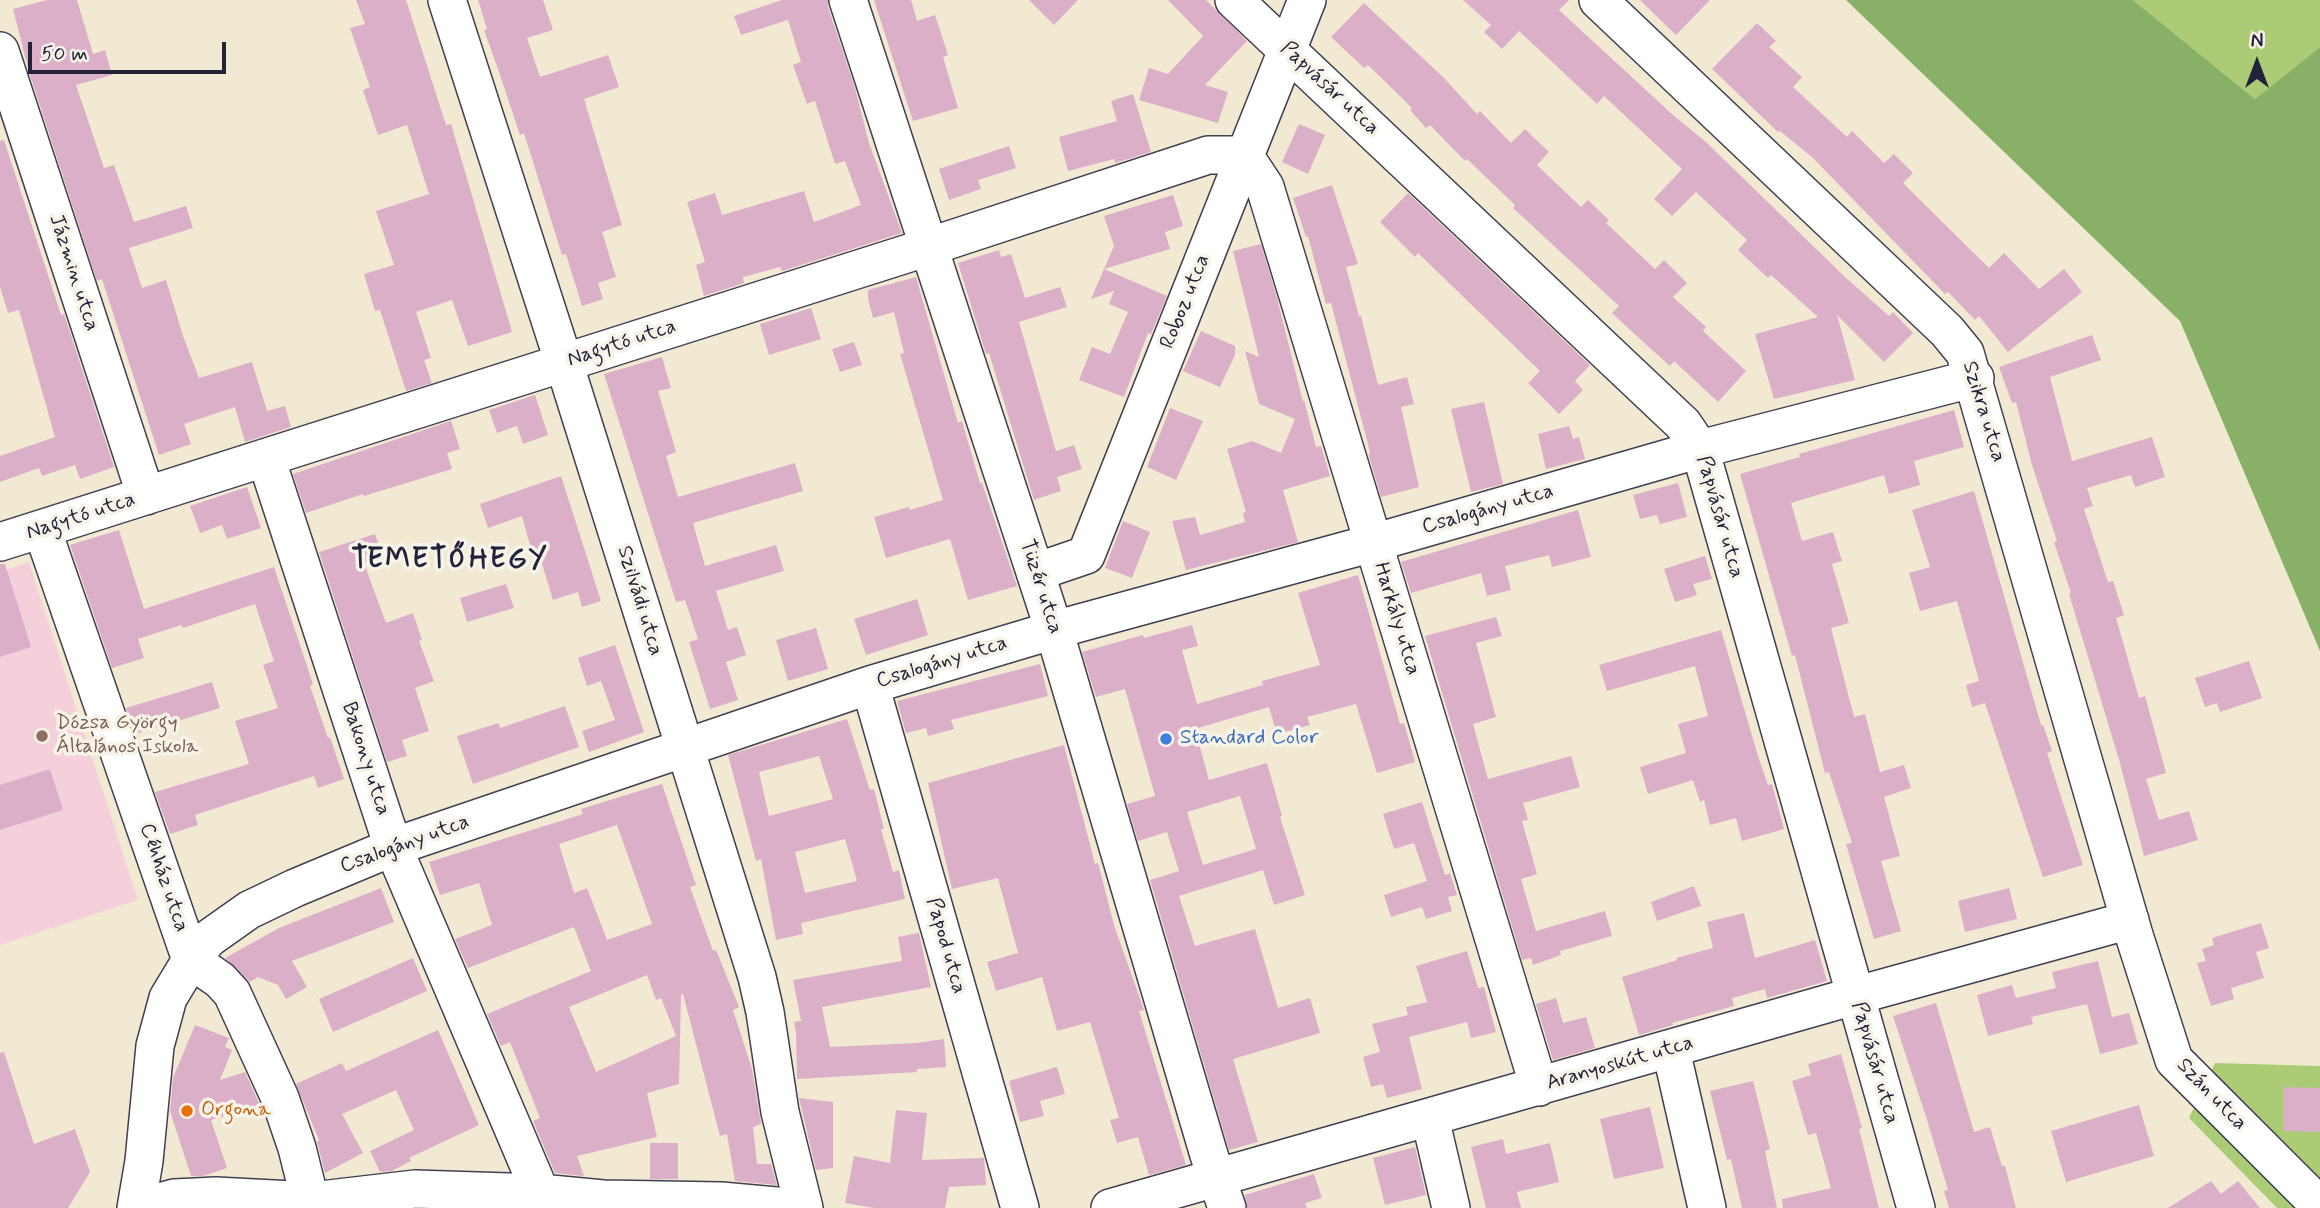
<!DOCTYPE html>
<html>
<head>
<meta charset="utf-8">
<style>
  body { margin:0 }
  #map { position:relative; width:2320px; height:1208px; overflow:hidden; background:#f2e9d3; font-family:Mynerve,sans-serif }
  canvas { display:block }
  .north { position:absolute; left:2222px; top:28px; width:70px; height:70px; -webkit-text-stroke:5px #f7f3e8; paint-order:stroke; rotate:0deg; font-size:19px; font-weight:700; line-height:28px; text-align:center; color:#22223b }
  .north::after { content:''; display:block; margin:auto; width:24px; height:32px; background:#22223b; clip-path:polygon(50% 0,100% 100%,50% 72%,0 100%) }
  .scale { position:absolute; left:28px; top:42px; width:198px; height:32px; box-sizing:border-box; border:4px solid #22223b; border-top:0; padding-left:9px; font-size:21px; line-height:24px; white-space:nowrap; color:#22223b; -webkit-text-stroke:5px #f7f3e8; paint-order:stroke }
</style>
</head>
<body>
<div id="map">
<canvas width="2320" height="1208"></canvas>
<div class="north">N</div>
<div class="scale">50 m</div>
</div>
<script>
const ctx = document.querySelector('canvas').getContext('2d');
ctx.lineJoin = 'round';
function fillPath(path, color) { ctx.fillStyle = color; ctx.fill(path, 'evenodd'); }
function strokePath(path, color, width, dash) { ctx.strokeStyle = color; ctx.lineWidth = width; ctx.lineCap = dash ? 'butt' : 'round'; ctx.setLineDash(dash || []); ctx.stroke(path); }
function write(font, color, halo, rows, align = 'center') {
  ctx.font = font + ' Mynerve,sans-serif'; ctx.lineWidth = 7; ctx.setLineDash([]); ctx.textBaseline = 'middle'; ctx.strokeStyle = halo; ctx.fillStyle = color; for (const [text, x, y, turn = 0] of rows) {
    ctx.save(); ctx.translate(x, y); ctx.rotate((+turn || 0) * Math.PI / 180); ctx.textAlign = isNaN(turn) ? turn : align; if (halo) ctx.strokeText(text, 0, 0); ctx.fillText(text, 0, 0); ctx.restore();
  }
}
fillPath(new Path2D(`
  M29,562L138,900L0,945V572Z`), '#f5cfda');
fillPath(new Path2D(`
  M2133,0H2320V47L2255,99Z
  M2215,1063L2320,1066V1208H2277L2189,1118Z`), '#abcc75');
fillPath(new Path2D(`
  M1846,0H2133L2255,99L2320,47V651L2180,321Z`), '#88b066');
fillPath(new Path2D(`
  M47,0H77L93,54L105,50L112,75L76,85L104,168L114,165L134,222L186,206L193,228L129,248L142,288L166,280L183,336L199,378L252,362L267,411L285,406L291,427L245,442L235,407L184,424L191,444L159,455L102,279L97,281L29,72L13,9Z
  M356,0H406L446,125L451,124L512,332L468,346L452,300L416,312L431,358L424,360L432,383L406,391L380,310L375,311L364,274L394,265L376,211L429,194L407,125L378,135L363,90L370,87L350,28L365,24Z
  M478,0H543L553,30L527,38L540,77L608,55L619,87L584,99L622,225L602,232L616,277L598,283L603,299L582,306L566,254L562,255L524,133L520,135L498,69L484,30L487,29Z
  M782,0H828V7L855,88L869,143L902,233L782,271L780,267L743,277L744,283L704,296L696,265L705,262L687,202L715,193L722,215L804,191L814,222L861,205L845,161L835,164L815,101L807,104L793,65L801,62L788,20L741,35L734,16Z
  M874,0H911L917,21L935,15L948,55L943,57L958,108L913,121Z
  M1029,0H1078L1054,25Z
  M1168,0H1206L1247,41L1205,85L1228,92L1218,123L1139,100L1149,68L1168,74L1203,36Z
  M1463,0H1569L1559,10L1673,115L1707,143L1845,277L1889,316L1893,312L1913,333L1884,362L1837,315L1855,380L1774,399L1755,334L1818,317L1771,275L1768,278L1738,250L1747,240L1696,192L1672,216L1654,199L1682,169L1604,96L1597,104L1519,31L1502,49L1484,32L1491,25Z
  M1640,0H1710L1676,35Z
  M1364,3L1444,78L1477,114L1480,111L1511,143L1525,129L1549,152L1537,165L1581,207L1588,200L1609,220L1606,223L1655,269L1664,260L1687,283L1673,297L1706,327L1703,331L1746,371L1718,402L1674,361L1670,366L1640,339L1612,313L1619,306L1513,208L1515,205L1467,159L1465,161L1430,125L1426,128L1410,110L1412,108L1368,65L1364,68L1331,37Z
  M1757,23L1776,41L1769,47L1802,77L1793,87L1847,137L1852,131L1884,163L1894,154L1913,173L1903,183L1989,268L2004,253L2039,289L2064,269L2082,292L2008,352L1979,316L1975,320L1948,292L1945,294L1813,158L1780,131L1778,132L1712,69Z
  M1133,94L1151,152L1115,163L1114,159L1068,171L1059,137L1117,121L1111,101Z
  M1299,124L1325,135L1308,174L1282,162Z
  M4,140L61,315L64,314L114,467L80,479L75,465L42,476L39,468L0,482V456L55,437L19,310L8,313L0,287V141Z
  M1009,146L1016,168L978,180L981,189L949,200L939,169Z
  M1332,185L1358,264L1346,267L1359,316H1361L1378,385L1407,377L1414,404L1401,407L1419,487L1381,497L1369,456L1370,452L1331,303L1326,304L1308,236L1306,237L1293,198Z
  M1408,193L1590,365L1575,381L1583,390L1559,414L1528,383L1540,371L1418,253L1415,257L1380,222Z
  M1173,195L1183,226L1165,232L1170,249L1104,269L1167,296L1151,334L1148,333L1124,397L1079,380L1092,347L1110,354L1128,312L1109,304L1114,291L1091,299L1114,246L1104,216Z
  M1261,244L1276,294L1303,402L1304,400L1316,447L1321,446L1330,476L1283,490L1298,542L1186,570L1172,521L1195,517L1200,535L1245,522L1243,513L1246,512L1227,449L1252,441L1281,453L1295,419L1259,404L1245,351L1259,357L1233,251Z
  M999,250L1001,257L1011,254L1025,298L1060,287L1067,307L1019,322L1056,451L1074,445L1082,469L1057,477L1061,491L1034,500L989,353L986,354L958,263Z
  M916,277L958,423L962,421L980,483H982L1017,586L968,600L950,539L886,558L874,517L909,507L910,510L943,500L900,354L904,353L894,312L873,318L868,299V290Z
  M811,308L821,339L769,355L760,324Z
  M1201,331L1235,346V355L1220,387L1183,371Z
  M2092,335L2101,360L2050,377L2072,461L2152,437L2165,477L2135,487L2131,475L2087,488L2093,506L2084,509L2108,582L2113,581L2124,615L2116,618L2139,698L2145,696L2166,773L2146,779L2159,820L2189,811L2198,840L2144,856L2120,763L2069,594L2071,593L2054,542L2057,541L2032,465L2016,402L2012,403L1999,367Z
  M854,342L862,365L840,372L832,349Z
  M662,357L671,388L658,391L676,452L666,456L678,497L795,463L803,491L693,523L705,566L776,545L784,571L716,591L728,630L737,627L746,655L726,662L738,700L710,709L689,642L698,639L685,600L676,602L604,374Z
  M535,395L548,435L523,444L517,426L497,433L489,410Z
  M1484,402L1503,484L1471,492L1451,409Z
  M1170,408L1203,421L1176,480L1147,467Z
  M1954,410L1964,447L1914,461L1920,485L1889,494L1884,475L1791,503L1802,541L1833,532L1842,561L1832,564L1849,623L1831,628L1854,717L1865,714L1880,772L1904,765L1911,788L1884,797L1900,856L1881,861L1901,931L1874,939L1846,844L1852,843L1829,772L1825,773L1795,655L1792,656L1740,474L1800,457L1799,454Z
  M451,421L460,449L447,453L452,469L364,496L363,494L306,513L293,474Z
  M1569,426L1573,439L1579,437L1585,459L1546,469L1538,434Z
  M561,476L601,601L582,607L578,592L553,600L539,554L533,556L522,516L488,528L480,504Z
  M1678,483L1687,517L1660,524L1657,515L1640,519L1633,495Z
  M247,487L261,528L227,539L222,525L200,533L190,506Z
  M1974,491L2041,725H2043L2052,751L2047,753L2083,865L2043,877L1985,703L1972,707L1966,685L1979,681L1957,601L1920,611L1909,573L1930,567L1912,510Z
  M1578,510L1591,557L1552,567L1549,555L1505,566L1511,590L1487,596L1481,573L1411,593L1401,562Z
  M1123,521L1150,532L1132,578L1105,568Z
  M119,530L144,609L274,567L313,684L310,686L328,738L330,737L344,779L318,788L314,776L195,815L198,825L170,834L155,792L249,764L235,721L278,708L263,665L274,661L255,604L183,628L181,625L138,639L144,658L112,668L70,545Z
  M375,534L383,557L364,563L386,623L413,613L422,640L419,641L434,681L415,688L429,731L402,740L407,756L387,762L319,552Z
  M1705,556L1712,579L1693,584L1697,595L1675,602L1664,569Z
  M0,564H5L31,647L0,657Z
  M1358,575L1400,724L1404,723L1415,762L1377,773L1356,704L1307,717L1310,725L1277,734L1269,707L1195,729L1209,780L1267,763L1282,816L1280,817L1305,895L1274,905L1263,870L1179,896L1195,946L1255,929L1278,1008L1310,998L1320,1033L1233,1059L1258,1142L1229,1150L1150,880L1179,871L1167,832L1138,841L1127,804L1155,796L1125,689L1096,697L1082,652L1143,635L1144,638L1192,625L1198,646L1182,650L1197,704L1263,685L1262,681L1320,665L1298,593ZM1240,796L1256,849L1203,865L1187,812Z
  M506,584L514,608L467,622L460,598Z
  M917,599L928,635L866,655L854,619Z
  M1496,617L1502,636L1476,643L1496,717L1473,724L1488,779L1571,756L1580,787L1523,803L1528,820L1522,821L1537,874L1521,879L1536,931L1605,911L1612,936L1560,951L1561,955L1533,965L1531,958L1522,960L1425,636Z
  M816,628L828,669L788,681L776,640Z
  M1721,630L1758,756L1768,785L1772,784L1784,829L1742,841L1736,818L1710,825L1704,800L1700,802L1693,780L1648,794L1640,767L1686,753L1678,724L1708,716L1695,666L1607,691L1599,665Z
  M615,645L644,732L589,752L582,731L615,720L601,681L587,686L578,658Z
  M2249,661L2262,698L2220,712L2217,703L2205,707L2195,678Z
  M1040,664L1048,696L951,720L954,729L928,736L926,728L906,733L897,701Z
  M212,682L220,708L135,734L126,708Z
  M565,706L579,747L473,784L457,736L499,723L500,728Z
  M847,719L870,790L874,789L884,829H881L893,872L899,870L905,899L801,923L803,934L776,940L761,859L756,861L728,755ZM819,756L833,799L769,816L759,772ZM845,839L857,881L805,893L795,852Z
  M1064,745L1095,864L1098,863L1114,925L1144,1010L1139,1011L1186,1165L1149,1175L1138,1137L1117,1143L1110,1120L1119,1118L1090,1022L1057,1031L1042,977L996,991L987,962L1018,953L998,878L952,889L928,783Z
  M50,769L63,810L0,830V785Z
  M662,784L696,885L690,887L713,951L716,950L739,1007L733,1010L752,1069L761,1124L753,1127L757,1164H771L777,1185L735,1181L727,1134L720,1136L683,994H681L679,1084L647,1093L657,1137L577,1156L584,1176L555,1173L533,1121L540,1118L510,1042L501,1046L487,1014L591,971L574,927L468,968L455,939L492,925L479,883L440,895L429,862L583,814L581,809ZM617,825L652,924L607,940L587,888L574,893L559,844ZM647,975L656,1000L661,998L676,1036L596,1072L569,1007Z
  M1422,802L1445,875L1450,873L1457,895L1448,897L1452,911L1426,919L1422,907L1391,917L1384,895L1427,881L1414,843L1394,849L1383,814Z
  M1694,886L1701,906L1657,921L1651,902Z
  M381,888L394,922L292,961L307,987L286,999L278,985L258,977L250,982L225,958L279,928Z
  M2009,888L2017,919L1965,932L1958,901Z
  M1744,913L1755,958L1815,940L1827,981L1767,998L1765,989L1732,998L1734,1006L1672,1023L1673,1025L1639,1035L1622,977L1677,960L1676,958L1713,948L1707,922Z
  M2261,923L2269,948L2256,952L2264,978L2231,988L2234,999L2211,1006L2197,963L2206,961L2202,949L2214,945L2212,938Z
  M919,933L931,987L822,1007L830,1047L916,1043L944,1039L946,1067L917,1069V1072L797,1079L796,1033L794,1022L801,1021L793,980L902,961L898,937Z
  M1467,951L1478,988L1484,987L1496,1032L1471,1038L1467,1022L1409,1037L1422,1089L1387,1098L1383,1084L1371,1087L1363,1057L1380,1052L1372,1024L1408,1015L1406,1007L1427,1002L1416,966Z
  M413,958L427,991L333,1032L319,999Z
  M2098,961L2112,1017L2129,1013L2138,1044L2100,1054L2087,1004L2031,1017L2033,1024L1988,1036L1977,995L2012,985L2016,998L2056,988L2052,972Z
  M1556,998L1563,1023L1586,1017L1595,1048L1553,1060L1536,1004Z
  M1936,1003L1974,1132L1990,1127L2002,1166H2005L2016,1208H1949L1944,1191L1948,1190L1927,1120L1893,1016Z
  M195,1025L229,1038L225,1047L232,1050L220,1080L245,1072L263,1112L256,1114L253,1107L211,1120L227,1168L203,1176H191L170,1111L173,1078Z
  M438,1030L479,1125L409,1158L411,1161L392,1171L380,1172L370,1151L414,1130L396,1090L342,1114L363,1153L325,1173L317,1142L319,1140L296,1084L342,1063L346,1071Z
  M4,1052L34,1144L75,1129L90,1172L68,1208H0V1053Z
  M1841,1054L1862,1128L1859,1129L1879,1208H1783L1782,1199L1831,1188L1816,1133L1808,1135L1792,1081L1811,1075L1808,1064Z
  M1057,1067L1065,1094L1040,1101L1044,1116L1020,1122L1009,1081Z
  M1753,1081L1770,1149L1765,1151L1777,1208H1742L1731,1159L1727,1160L1710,1091Z
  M2283,1087L2320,1088V1132L2283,1131Z
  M799,1098L833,1102V1168L816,1170Z
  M2139,1105L2154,1156L2066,1182L2051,1131Z
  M1650,1107L1664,1168L1614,1179L1600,1119Z
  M896,1110L927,1113L922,1160L984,1158L986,1185L949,1187L945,1208H874L845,1203L854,1156L890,1163Z
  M1503,1139L1506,1154L1550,1143L1559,1182L1517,1192L1521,1208H1486L1471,1147Z
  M650,1143H678V1179H650Z
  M1415,1147L1426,1195L1385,1205L1373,1158Z
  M1314,1174L1322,1198L1305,1203L1307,1208H1247L1245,1195Z
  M2211,1181L2221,1194L2238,1181L2260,1208H2168Z`), '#dcafc9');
const minor = new Path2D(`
  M447,0L564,363L757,977L765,1012L780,1112L804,1208
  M848,0L1054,630L1209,1155L1227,1208
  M1234,0L1683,424L1700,449L1916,1208
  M1598,0L1947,331L1965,353L2134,935L2174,1060L2320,1206
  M0,51L146,496
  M266,458L393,847L547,1208
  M42,529L191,960L220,980L232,993L280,1098L297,1148L312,1208
  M0,542L928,247L1208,155H1244L1265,187L1539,1087
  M1036,572L1086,555L1307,0
  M870,685L1020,1208
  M1671,1050L1707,1208
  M1430,1118L1451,1208
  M136,1208L144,1161L155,1046L168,998L191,960L208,939L249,910L295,888L393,847L870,685L1054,630L1373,543L1700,449L1975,378
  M137,1208L174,1198L216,1196L312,1201L415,1189L540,1193L603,1199L721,1201L798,1208
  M1110,1208L1854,996L2130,920`);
strokePath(minor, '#414052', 40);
strokePath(minor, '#fff', 37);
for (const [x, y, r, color] of [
  [42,736,7,"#8d6e63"],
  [1166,739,7,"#3f7fe0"],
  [187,1111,7,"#e8710a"]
]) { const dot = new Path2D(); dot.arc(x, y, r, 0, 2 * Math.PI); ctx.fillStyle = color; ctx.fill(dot); strokePath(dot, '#f7f3e8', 2.5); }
write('21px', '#22223b', '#f7f3e8', [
  ["Papvásár utca",1329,89,43],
  ["Jázmin utca",73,273,72],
  ["Roboz utca",1186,302,-68],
  ["Nagytó utca",622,344,-18],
  ["Szikra utca",1983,412,73],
  ["Csalogány utca",1488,510,-16],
  ["Nagytó utca",81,517,-18],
  ["Papvásár utca",1719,517,74],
  ["Tüzér utca",1040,587,72],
  ["Szilvádi utca",639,601,73],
  ["Harkály utca",1396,619,73],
  ["Csalogány utca",942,663,-17],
  ["Bakony utca",365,759,72],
  ["Csalogány utca",405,845,-20],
  ["Céhház utca",163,878,71],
  ["Papod utca",945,946,74],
  ["Papvásár utca",1874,1063,74],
  ["Aranyoskút utca",1620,1064,-16],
  ["Szán utca",2211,1095,46]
]);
write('21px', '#785e54', '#f7f3e8', [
  ["Dózsa György",56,724],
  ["Általános Iskola",56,748]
], 'left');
write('21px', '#366cbe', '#f7f3e8', [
  ["Standard Color",1180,739]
], 'left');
write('21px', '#c56008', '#f7f3e8', [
  ["Orgona",201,1111]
], 'left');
ctx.letterSpacing = '2px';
write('bold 28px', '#22223b', '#f7f3e8', [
  ["TEMETŐHEGY",450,561]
]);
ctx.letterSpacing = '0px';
</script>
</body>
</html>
